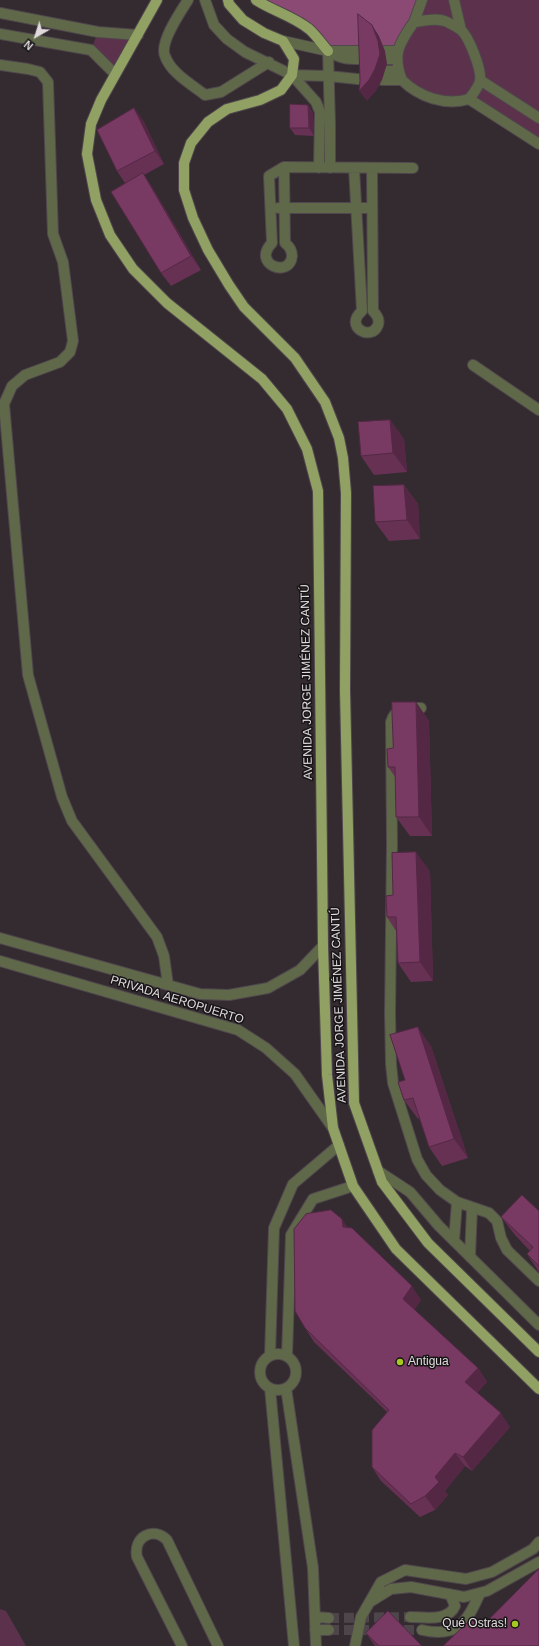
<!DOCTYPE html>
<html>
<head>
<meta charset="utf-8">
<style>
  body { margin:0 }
  #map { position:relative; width:539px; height:1646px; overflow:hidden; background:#332b30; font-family:Helvetica,sans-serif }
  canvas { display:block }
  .north { position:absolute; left:16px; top:16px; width:40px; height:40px; -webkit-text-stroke:3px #181517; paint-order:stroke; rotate:219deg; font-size:11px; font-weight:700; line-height:16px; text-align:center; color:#e0dadd }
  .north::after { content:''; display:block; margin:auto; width:14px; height:18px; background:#e0dadd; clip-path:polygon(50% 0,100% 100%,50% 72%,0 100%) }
</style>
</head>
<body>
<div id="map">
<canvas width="539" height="1646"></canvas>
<div class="north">N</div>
</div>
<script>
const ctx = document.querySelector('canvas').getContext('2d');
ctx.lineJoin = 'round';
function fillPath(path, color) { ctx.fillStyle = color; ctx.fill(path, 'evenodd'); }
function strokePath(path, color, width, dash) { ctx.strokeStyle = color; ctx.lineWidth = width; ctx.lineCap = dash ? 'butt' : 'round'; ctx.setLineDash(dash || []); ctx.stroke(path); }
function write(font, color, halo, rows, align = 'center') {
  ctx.font = font + ' Helvetica,sans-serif'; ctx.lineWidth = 3; ctx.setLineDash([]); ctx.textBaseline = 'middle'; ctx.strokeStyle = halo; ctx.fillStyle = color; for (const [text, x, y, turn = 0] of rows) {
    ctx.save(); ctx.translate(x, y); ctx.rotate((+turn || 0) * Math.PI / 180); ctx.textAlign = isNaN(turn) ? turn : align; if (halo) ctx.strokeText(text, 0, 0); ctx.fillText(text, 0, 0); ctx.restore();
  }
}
fillPath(new Path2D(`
  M422,0H455L471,44L456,0H539V144L469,99L445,101L402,80L403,37Z
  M98,32L138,35L115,74L91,50Z
  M0,1609L6,1611L26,1646H0Z`), '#5c314c');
fillPath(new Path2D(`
  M257,0H422L398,50H328L310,29Z`), '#8b4a73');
strokePath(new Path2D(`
  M329,1618L410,1617
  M329,1630H422`), '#4d454a', 10, [10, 5]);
const minor = new Path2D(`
  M188,0C181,11 159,43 165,56C171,73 191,84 205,95L221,92L269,62
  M205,0L214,25L227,39L245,52L292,75L328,76L367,80
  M454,0L461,30
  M0,13L98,32L138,35
  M414,22L422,0
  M0,34L91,50L115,74
  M283,41L328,51H366
  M328,51L330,123V168
  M328,51C343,60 348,59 366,59
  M385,51H397
  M387,59H397
  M0,65L28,69L40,72L48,82L53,234L63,262L73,341L70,352L60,362L25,375L12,386L4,404L28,675L62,797L72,821L157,937L164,956L168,985
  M385,71H398
  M292,75L316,102L320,112L319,168
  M382,80H402C419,97 445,106 469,99L539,144
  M402,80C392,55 399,43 414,22C424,21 437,17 447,22C451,24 457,27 461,30C469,37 482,70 480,81C478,88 473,94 469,99
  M480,80L539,118
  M284,167L285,243C289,246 292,250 292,256C290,279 251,264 272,243L269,176L284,167L413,168
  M354,168L362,311C343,327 372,342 378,325C380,319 377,315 373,311L372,168
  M278,208H372
  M473,365L539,410
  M421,708C407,708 396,706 391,722L392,845L390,1014L391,1064L393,1083L417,1159L426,1175L440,1190L457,1202L489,1213L497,1221L501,1238L507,1250L539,1281
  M0,938L200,994L229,995L268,988L300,970L323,946
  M0,961L238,1030L266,1048L295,1074L333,1128
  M378,1171L410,1192L439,1226L539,1325
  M454,1241L457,1202
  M470,1257L472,1208
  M260 1372a18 18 0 1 1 36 0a18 18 0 1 1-36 0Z
  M270,1356L274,1228L293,1184L339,1145
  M287,1356L291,1235L313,1199L353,1186
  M270,1388L294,1646
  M286,1388L313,1568L316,1646
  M370,1602L391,1589L411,1587L464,1597L487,1591L539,1562
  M315,1617L329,1618
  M410,1617C424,1617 448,1622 455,1606L450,1594
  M315,1630H329
  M422,1630C457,1638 467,1623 480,1593
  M182,1646L137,1557C133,1537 153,1526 167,1540L218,1646
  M355,1646L361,1617L381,1582L405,1570L466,1579L492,1572L533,1549L539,1542`);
const major = new Path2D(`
  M157,0L101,100L91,124L87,154L96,200L110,235L133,269L167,303L262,379L287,409L307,449L318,491L323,946L327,1075L333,1128L353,1186L396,1249L539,1389
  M228,0L229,4L243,20L264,33L283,41L294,59L292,75L281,90L260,100L227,109L208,122L191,143L184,163V190L193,218L208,250L229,285L244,307L295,358L325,402L339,438L343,458L346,493L345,690L354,1103L382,1182L428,1243L539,1352
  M256,0C273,11 293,16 309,29C316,35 322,44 328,51`);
strokePath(minor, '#4f474c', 12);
strokePath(major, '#4f474c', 12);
strokePath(minor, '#60684a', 10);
strokePath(major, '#91a163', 10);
fillPath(new Path2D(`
  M308,105L313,113L314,136L295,135L290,128Z
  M134,108L144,122L164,164L144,175L152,187L201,270L171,286L161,273L125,183L117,171Z
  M390,420L404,439L407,472L374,475L361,456Z
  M404,485L418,504L420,539L389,541L375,522Z
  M416,702L429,721L432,836H410L396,817V778L388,767L393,748Z
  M430,871L433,981L411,982L398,963L396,931L387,917L393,895Z
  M431,1046L468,1158L442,1166L429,1147L419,1118L418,1119L404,1100L405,1080Z
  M539,1211V1272L527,1254L530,1251L515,1235L501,1217Z
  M348,1228L421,1300L414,1310L478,1368L487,1382L477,1393L510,1427L472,1471L465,1466L445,1491L448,1495L435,1510L420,1517L381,1481L372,1467L387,1412L314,1342L305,1328Z
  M366,1633L422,1646H375Z`), '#673154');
fillPath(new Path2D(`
  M372,25L379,36L385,51L387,64L382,80L376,91L367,101L359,91Z
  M308,105L313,113L314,136L309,128Z
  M134,108L144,122L164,164L155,151Z
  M143,173L152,187L201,270L191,256Z
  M390,420L404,439L407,472L393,453Z
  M404,485L418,504L420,539L407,520Z
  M416,702L429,721L432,836L419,817Z
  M416,852L430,871L433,981L420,962Z
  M418,1027L431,1046L468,1158L454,1139Z
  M342,1219L351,1232L343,1227Z
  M412,1286L421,1300L412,1313L403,1299Z
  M478,1368L487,1382L475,1395L465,1382Z
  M501,1413L510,1427L472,1471L463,1457Z
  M455,1453L465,1466L445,1491L448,1495L435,1510L425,1496L435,1477Z`), '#542845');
const building = new Path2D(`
  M358,14L372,25L378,41L380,54L375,69L369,80L359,91L360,81Z
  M290,104L308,105L309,128H290Z
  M134,108L155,151L117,171L97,130Z
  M143,173L191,256L161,273L111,192Z
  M390,420L393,453L361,456L358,422Z
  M404,485L407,520L375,522L373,486Z
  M392,702H416L419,817H396L395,767H388L387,749L393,748Z
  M416,852L420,962L398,963L396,917H387L386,896L393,895L392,853Z
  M418,1027L454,1139L429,1147L413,1098L404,1100L398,1082L405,1080L390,1035Z
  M522,1195L539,1211V1266L527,1254L533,1247L501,1217Z
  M331,1210L342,1219L343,1227L352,1228L412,1286L403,1299L478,1368L465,1382L501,1413L463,1457L455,1453L435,1477L439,1482L425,1496L411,1504L372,1467V1430L389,1410L305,1328L295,1311L294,1229L306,1214Z
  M539,1569V1646H443L471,1619L480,1628Z
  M388,1611L422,1646H379L366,1633Z`);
fillPath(building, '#783962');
strokePath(building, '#542845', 1);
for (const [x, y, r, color] of [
  [400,1362,4,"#a7c81f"],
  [515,1624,4,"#a7c81f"]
]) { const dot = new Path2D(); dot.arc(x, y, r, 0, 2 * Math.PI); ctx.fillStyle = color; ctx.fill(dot); strokePath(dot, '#181517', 1.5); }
write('12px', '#e0dadd', '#181517', [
  ["AVENIDA JORGE JIMÉNEZ CANTÚ",307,682,-91],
  ["PRIVADA AEROPUERTO",177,1000,17],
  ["AVENIDA JORGE JIMÉNEZ CANTÚ",339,1005,-92]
]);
write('12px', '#e0dadd', '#181517', [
  ["Antigua",408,1362],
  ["Qué Ostras!",507,1624,"right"]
], 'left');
</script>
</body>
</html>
